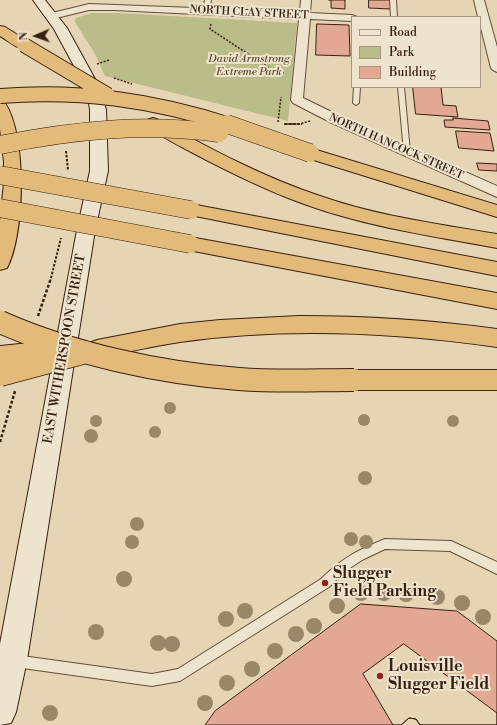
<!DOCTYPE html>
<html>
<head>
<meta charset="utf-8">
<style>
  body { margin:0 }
  #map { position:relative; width:497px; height:725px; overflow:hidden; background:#e5d5b4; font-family:"Libre Bodoni",serif }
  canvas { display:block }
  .legend { position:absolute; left:351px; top:16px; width:130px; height:72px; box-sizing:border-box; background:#eee4ce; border:1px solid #a69682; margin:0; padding:5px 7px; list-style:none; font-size:12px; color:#3a2010 }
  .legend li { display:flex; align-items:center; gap:8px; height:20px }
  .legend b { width:20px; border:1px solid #a69682 }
  .north { position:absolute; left:16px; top:16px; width:40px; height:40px; -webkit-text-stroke:3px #eee4ce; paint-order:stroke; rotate:268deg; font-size:11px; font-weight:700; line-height:16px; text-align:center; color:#3a2010 }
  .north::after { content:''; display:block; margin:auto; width:14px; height:18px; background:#3a2010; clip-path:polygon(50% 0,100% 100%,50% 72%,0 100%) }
</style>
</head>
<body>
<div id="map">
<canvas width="497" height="725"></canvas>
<ul class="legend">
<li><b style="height:5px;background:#eee4ce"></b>Road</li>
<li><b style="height:11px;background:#babc89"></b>Park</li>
<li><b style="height:11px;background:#e3a894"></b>Building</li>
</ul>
<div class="north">N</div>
</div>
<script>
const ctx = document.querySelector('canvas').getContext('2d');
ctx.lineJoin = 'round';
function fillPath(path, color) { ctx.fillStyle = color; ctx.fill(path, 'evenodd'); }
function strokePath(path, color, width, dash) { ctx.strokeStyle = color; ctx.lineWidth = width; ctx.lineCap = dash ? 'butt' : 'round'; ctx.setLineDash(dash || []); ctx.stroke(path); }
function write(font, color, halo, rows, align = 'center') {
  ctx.font = font + ' "Libre Bodoni",serif'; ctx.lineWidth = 4; ctx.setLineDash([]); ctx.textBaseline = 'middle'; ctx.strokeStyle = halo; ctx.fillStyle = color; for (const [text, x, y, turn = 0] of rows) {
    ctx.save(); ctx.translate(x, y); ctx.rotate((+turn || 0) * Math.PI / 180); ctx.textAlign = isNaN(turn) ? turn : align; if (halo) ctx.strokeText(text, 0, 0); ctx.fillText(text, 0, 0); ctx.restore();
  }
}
fillPath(new Path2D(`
  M91,13H117L297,23L288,121L105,76L95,54L75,22L76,18Z`), '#babc89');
const building = new Path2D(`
  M329,0H345V9L331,8V0Z
  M369,0H390L391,9L369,8Z
  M317,24L349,25L350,56L316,55Z
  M413,87H441L443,105L456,106L458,117L416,114Z
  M453,118L488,121L490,130L445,127L444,120H453Z
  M456,131L490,133L494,151L459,148Z
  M477,163L497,164V171L479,170Z
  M361,604L457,611L497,641V725H420L416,719L409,718L401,725H205L215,711Z
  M404,644L497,713V725H420L416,719L409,718L401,725H393L363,674Z`);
fillPath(building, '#e3a894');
strokePath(building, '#3a2010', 1);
const lane = new Path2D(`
  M205,0H211L209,11L206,13L203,11Z
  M390,0H396L397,17H391Z
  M354,87H360L359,103L356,105L353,103Z
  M398,87H404L410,152L407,154L404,152Z
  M385,539L451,541L497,562V574L450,551L385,549L362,560L344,572L329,587L180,681L152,686L15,667L11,665L9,661L11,657L15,655L152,674L178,669L321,579C342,558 358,550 385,539Z`);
const street = new Path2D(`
  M301,0H311L310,13L352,15L357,17H352V21L310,19L303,98L342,117L497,186V197L332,123L293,103L291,100L299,19L114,10H89L52,19L47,16L48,14L89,4L300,12Z
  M474,0H484L497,47V72L493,70L491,68L480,24V17H478Z`);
const secondary = new Path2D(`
  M33,0H45L67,28L101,90L106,110L108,171L95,230L27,660L16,712L11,723L0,725V644L77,230L90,171V110L87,90L54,29Z`);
const highway = new Path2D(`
  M0,26L5,27L29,42L31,45L29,48C18,51 9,41 0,36Z
  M0,101L5,103C27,135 25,235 7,268L0,270V221L4,183V162L0,129Z
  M153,118L159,120C210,149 263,177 320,196C377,216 438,224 497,234V248C433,236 368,227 307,205C267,191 229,172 191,152C180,146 151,132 145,123L147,120Z
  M310,148L497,205V217L304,157L302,153L304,149Z
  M191,204L497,262V276L185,214L182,210L185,206Z
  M190,237L497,293V309L183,249L181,244L183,239Z
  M299,316C366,316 431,320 497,329V347C392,332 286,327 180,342C152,346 125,353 97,358L89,355L86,349L89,343L97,340L180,324L220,320Z
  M354,370H497V390H354L346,387L343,380L346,373Z`);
strokePath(lane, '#654d39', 2);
strokePath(street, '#654d39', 2);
strokePath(secondary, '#3a2010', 2);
strokePath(highway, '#3a2010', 2);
strokePath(new Path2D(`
  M211,24L210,29L274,71L283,72V74
  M97,64L109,60
  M114,78L132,84
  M278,122L281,97
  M284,124H300L310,121`), '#3a2010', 1.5, [2, 1.5]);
strokePath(new Path2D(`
  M285,124H302
  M66,151L68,170
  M50,282L61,238`), '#3a2010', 2, [2.5, 1.5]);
strokePath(new Path2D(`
  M38,316L50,281
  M0,442L15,391`), '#3a2010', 2.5, [3, 2]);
fillPath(lane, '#eee4ce');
fillPath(street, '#eee4ce');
fillPath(secondary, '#eee4ce');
fillPath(highway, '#e2ba7a');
const highwayBridgeFar2 = new Path2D(`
  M24,45L108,95
  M0,96C81,90 153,100 230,125`);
const highwayBridgeFar1 = new Path2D(`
  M227,124L310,153
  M0,145C74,130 143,123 219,133
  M0,175L191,210
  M0,208L190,244`);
const highwayBridge = new Path2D(`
  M0,322C72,354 160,373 239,379C277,382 316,380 354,380
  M0,357L50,352
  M0,375L86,352`);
strokePath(highwayBridgeFar2, '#3a2010', 16, []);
strokePath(highwayBridgeFar1, '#3a2010', 19, []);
strokePath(highwayBridge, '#3a2010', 24, []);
strokePath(highwayBridgeFar2, '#e2ba7a', 14);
strokePath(highwayBridgeFar1, '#e2ba7a', 18);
strokePath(highwayBridge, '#e2ba7a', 22);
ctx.fillStyle = '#99876a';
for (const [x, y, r] of [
  [170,408,6],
  [364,420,6],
  [96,421,6],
  [453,421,6],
  [155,432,6],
  [91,436,7],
  [365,478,7],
  [137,524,7],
  [351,539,7],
  [132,542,7],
  [366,542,7],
  [124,579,8],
  [361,593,8],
  [384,593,8],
  [406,594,8],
  [437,597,8],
  [462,603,8],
  [337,606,8],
  [245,611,8],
  [483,617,8],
  [226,619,8],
  [314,626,8],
  [96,632,8],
  [296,634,8],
  [158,643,8],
  [172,644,8],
  [275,651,8],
  [252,669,8],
  [227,683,8],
  [205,703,8],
  [50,713,8]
]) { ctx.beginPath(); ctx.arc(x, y, r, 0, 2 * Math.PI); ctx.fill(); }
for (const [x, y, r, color] of [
  [325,583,4,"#8f2418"],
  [380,676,4,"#8f2418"]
]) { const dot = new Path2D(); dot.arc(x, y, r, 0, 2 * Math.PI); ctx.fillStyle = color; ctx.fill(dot); strokePath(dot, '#eee4ce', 1.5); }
write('11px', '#3a2010', '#eee4ce', [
  ["NORTH CLAY STREET",249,13,3],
  ["NORTH HANCOCK STREET",396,147,24]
]);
write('italic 11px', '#5a472e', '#eee4ce', [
  ["David Armstrong",249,59],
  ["Extreme Park",249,72]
]);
write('13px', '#3a2010', '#eee4ce', [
  ["EAST WITHERSPOON STREET",65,349,-80]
]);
write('bold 16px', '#3a2010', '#eee4ce', [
  ["Slugger",333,574],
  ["Field Parking",333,592],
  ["Louisville",388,667],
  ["Slugger Field",388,685]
], 'left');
</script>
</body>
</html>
